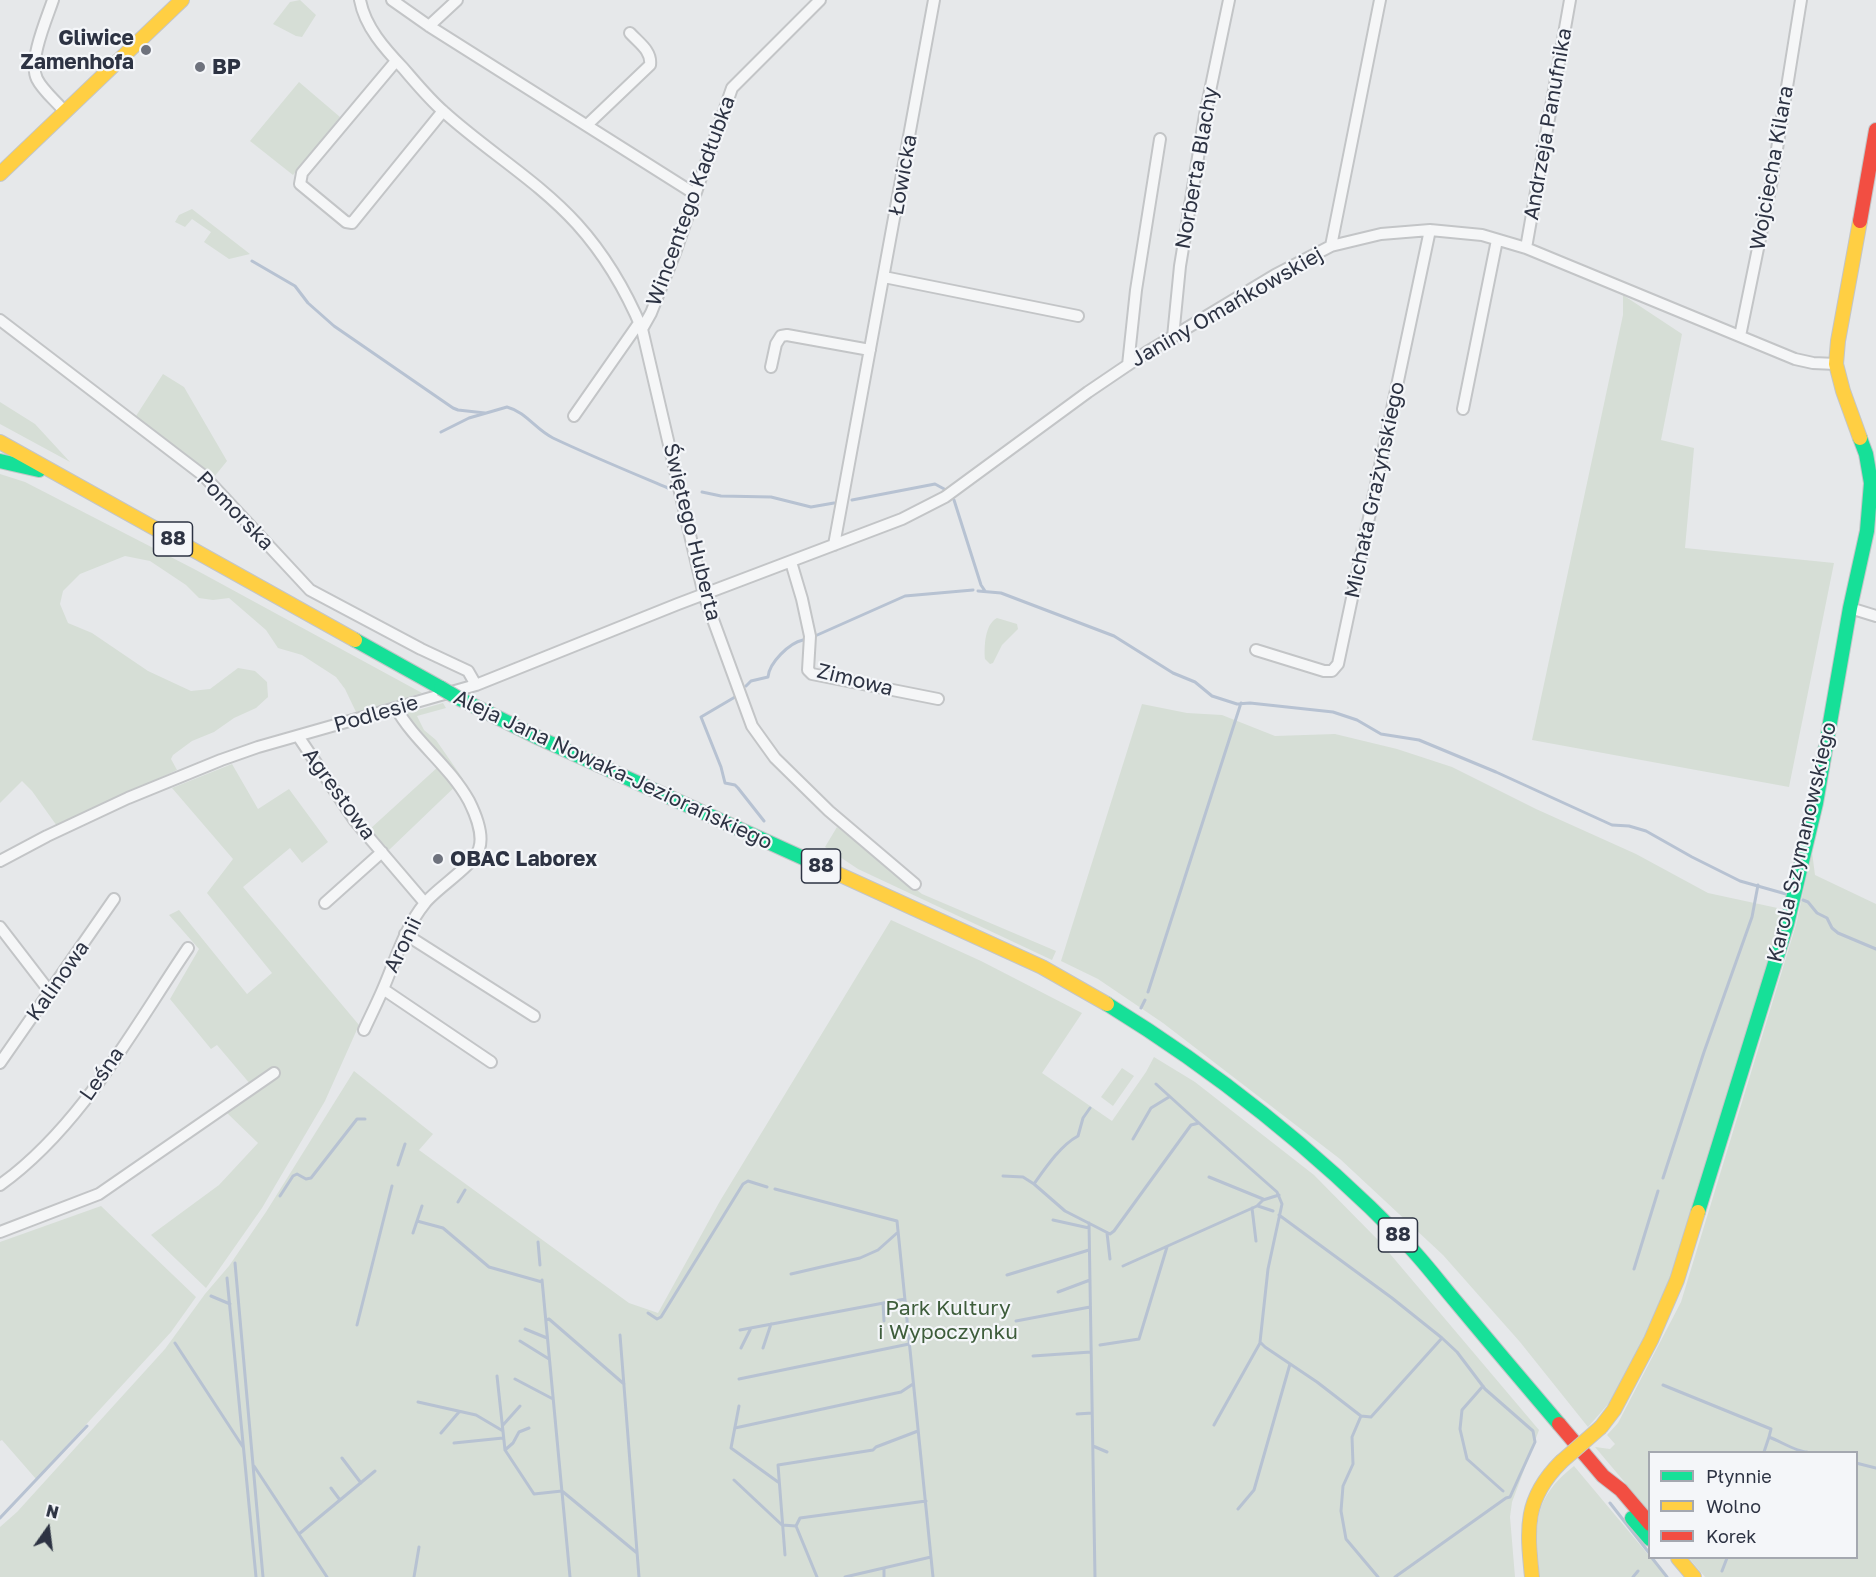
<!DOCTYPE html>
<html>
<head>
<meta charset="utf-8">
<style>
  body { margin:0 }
  #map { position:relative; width:1876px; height:1577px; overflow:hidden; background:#e6e8ea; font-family:"Golos Text",sans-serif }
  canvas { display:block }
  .legend { position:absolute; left:1648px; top:1451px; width:210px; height:108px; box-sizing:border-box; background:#f4f6f9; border:2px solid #a4a8b0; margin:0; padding:8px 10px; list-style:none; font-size:18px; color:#2d3343 }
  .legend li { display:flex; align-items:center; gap:12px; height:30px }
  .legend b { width:30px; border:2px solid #a4a8b0 }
  .north { position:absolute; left:18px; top:1499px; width:60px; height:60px; -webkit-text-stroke:4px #f4f6f9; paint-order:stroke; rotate:14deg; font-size:16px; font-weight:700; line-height:24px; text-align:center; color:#2d3343 }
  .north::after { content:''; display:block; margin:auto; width:21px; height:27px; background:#2d3343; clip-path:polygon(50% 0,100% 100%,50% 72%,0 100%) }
</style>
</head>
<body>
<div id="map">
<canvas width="1876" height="1577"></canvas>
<ul class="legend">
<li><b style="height:8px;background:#16e098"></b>Płynnie</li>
<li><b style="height:8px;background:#ffcf43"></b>Wolno</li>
<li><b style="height:8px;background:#f24e42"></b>Korek</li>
</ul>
<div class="north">N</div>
</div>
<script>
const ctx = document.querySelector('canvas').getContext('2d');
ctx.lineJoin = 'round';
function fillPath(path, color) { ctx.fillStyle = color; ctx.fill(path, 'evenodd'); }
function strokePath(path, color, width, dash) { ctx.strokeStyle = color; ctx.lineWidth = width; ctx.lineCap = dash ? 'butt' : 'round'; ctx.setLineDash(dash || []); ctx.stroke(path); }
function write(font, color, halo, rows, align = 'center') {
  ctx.font = font + ' "Golos Text",sans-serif'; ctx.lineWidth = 4.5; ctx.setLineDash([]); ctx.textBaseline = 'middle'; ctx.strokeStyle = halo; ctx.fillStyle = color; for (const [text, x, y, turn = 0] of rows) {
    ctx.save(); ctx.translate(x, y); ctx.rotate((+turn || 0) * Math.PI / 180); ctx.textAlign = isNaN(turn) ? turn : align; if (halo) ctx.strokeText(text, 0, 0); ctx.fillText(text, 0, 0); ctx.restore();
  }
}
fillPath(new Path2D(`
  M300,0L316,15L302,37L296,36L273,24L290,2Z
  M299,82L340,117L293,175L250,141Z
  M192,209L250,254L229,259L204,242L211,232L192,219L185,227L175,222L179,215Z
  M1623,295L1682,334L1661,440L1694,448L1685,548L1834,563L1789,787L1532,740L1623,315Z
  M163,374L184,387L227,461L214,477L136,416Z
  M0,402L35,424L70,462L0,424Z
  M0,474L25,482L196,570L422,693L356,712L345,689L336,677L302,655L278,648L266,630L229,598L213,600L199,598L186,585L150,561L125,556L80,574L63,591L60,604L68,623L92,633L148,671L191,691L210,689L238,668L255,671L267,682L268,697L256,708L234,718L214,732L192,741L173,755L171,759L177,770L57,826L32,791L22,781L0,803Z
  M997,618L1017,624L1018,629L1002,645L993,663L990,664L985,659C984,646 985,624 997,618Z
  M443,703L446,708L417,716L424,730L436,740L463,779L389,850L370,829L439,766L396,716Z
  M1142,704L1187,713L1222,715L1275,736L1335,734L1397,749L1452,767L1536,809L1636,854L1708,893L1782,909L1770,956L1664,1300L1610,1402L1588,1427L1520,1342L1443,1255L1340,1159L1163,1023L1098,979L1061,961Z
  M232,764L258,809L289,789L328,842L302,863L290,848L243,887L359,1025L325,1101L262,1208L206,1288L151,1235L219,1185L258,1143L225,1111L251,1085L217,1045L211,1049L170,999L199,949L169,915L179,910L247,994L272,973L207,893L233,859L172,788Z
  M837,827L922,894L1056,951L1052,960L858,869L825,847Z
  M1812,852L1815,875L1876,904V1577H1705L1689,1558H1856V1452H1650L1649,1511L1595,1447L1610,1449L1615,1444L1607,1435L1618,1423L1681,1302L1796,925Z
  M891,920L981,961L1082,1013L1042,1073L1112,1121L1146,1072L1154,1057L1195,1082L1314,1175L1380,1242L1539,1430L1512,1502L1510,1517L1515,1577H0V1527L17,1512L165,1349L205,1294L229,1266L266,1212L354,1071L433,1134L419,1150L629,1303L658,1313L720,1201Z
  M1122,1068L1134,1076L1113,1106L1101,1097Z
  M101,1206L196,1297L171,1332L36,1479L2,1440L0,1441V1242Z
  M1574,1466L1667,1577H1540C1536,1526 1530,1501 1574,1466Z`), '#d6ded6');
strokePath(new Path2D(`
  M252,261L295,286L308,303L334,326L453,408L458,410L485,413
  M441,432L469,418L507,407C526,412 536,430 553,438C591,456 630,472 668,488H674
  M702,492L721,496L771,497L811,507L834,503
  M852,500L935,484L946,490
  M954,500L981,585L985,591
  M978,591L1001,593L1114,636L1173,673L1195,682L1212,696L1237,704L1250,703L1333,712L1357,720L1381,734L1419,740L1496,772L1612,825L1629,826L1646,831L1692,857L1740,881L1786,894
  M815,636L905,596L973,590
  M746,686L751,681L768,677C769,663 789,643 803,640
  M735,697L701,717L721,767L725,783L735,785L738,788L764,821
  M1803,900L1808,902L1817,913L1827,918L1832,928L1838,933L1876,949
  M1148,992L1241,703
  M1141,1008L1145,1000
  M1156,1084L1199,1123
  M1133,1139L1151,1108L1169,1097
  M398,1165L405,1144
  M1003,1176L1023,1177L1034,1184L1065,1211L1110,1234L1114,1231L1191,1125L1199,1123L1277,1192L1282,1204L1268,1269L1260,1342L1265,1347L1317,1382L1361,1416L1371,1417L1442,1338
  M1209,1177L1263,1199
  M1663,1178L1704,1052L1752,917L1758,885
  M1034,1184C1046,1167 1061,1145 1078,1136L1083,1118L1090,1108
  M775,1189L897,1221L933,1577
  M280,1196L293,1176L297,1174L306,1179L311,1178L357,1119H365
  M458,1202L465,1190
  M1258,1206L1273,1211
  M1252,1208L1256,1241
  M1279,1215L1392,1298L1442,1338L1457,1352L1485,1389L1533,1431L1535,1442L1510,1497L1506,1498L1395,1577
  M1053,1220L1089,1228
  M417,1221L443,1228L489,1267L542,1282
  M1089,1223L1095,1577
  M413,1233L422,1206
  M1107,1233L1110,1259
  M538,1242L540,1265
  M235,1263L263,1577
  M1123,1266L1257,1206L1263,1200L1279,1195
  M1634,1269L1658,1191
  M791,1274L860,1258L878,1250L897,1233
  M1007,1275L1089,1250
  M227,1278L256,1577
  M542,1280L570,1577
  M1058,1292L1090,1280
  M211,1296L230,1304
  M883,1303L884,1321
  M648,1313L657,1319L661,1317L743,1184L748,1181L767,1187
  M546,1320L549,1319L624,1384
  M1016,1321L1090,1307
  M357,1325L392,1186
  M525,1329L547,1338
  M740,1330L905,1299
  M620,1335L639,1577
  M520,1341L549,1359
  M175,1343L243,1447
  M1100,1345L1139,1339L1167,1247
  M741,1348L751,1328
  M763,1348L771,1324
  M1033,1356L1091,1352
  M497,1376L505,1450L534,1494L562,1491L637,1553
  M515,1379L553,1399
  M739,1379L909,1344
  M1663,1385L1771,1429L1769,1437C1780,1441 1797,1452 1807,1452
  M1483,1386L1462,1410L1460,1429L1467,1459L1503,1491
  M418,1402L476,1415L503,1431
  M739,1406L731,1448L778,1482
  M1077,1414L1092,1413
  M1361,1416L1352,1437L1353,1464L1343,1486L1341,1511L1346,1539L1378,1577
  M503,1425L520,1406
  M1214,1425L1260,1343
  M735,1428L901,1392L913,1384
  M441,1433L459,1412
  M454,1443L503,1438
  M1093,1446L1107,1452
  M505,1450L513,1443L519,1432L529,1428
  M1764,1452L1769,1437
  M342,1458L361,1483
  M1856,1463L1876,1468
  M254,1466L327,1577
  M734,1480L782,1525L796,1526L800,1518L926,1501
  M331,1488L340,1500
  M1610,1503L1650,1554
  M1238,1509L1254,1490L1290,1364
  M0,1518L87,1426
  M796,1526L817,1577
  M299,1534L375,1471
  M785,1555L778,1465L873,1450L876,1447L918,1431
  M1652,1558L1667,1577
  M884,1568V1577
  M1722,1571L1727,1558
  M414,1577L419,1547
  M845,1577L931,1557
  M1633,1577L1638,1571`), '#b7c2d2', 3);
const street = new Path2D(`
  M53,0C47,18 28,61 37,79C43,91 56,101 65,112
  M360,0C365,27 385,49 403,68C416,83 429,99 444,112C487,151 538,181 577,224C605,255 626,291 642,329L704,595L752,726L775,758L829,811L915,884
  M392,0L429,26L695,194
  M429,26L457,0
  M396,61L302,173L300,184L346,222L352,223L443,111
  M587,125L650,65C652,51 639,43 630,33
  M1331,246L1380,0
  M1526,248L1570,0
  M884,277L1078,316
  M0,320L204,476L310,590L421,649L468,671L476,685
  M642,329L651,313L675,253L732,88L820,0
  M1740,336L1772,180L1801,0
  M1173,337L1180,266L1205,115L1229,0
  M1128,365L1136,290L1160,139
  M771,367L776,344L781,336L787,335L870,350
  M1463,409L1497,240
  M574,416L639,323
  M834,545L934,0
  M791,562L802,599L810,636L808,670L812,674L938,699
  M1850,608L1876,616
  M1256,650L1324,671H1332L1338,664L1430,230
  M298,736L355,821L425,903
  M0,861L47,836L128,798L221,760L258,747L476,685L678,604L902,519L945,497L1088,392L1147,352L1275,275L1331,246L1381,234L1430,230L1482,235L1526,248L1795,359L1813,363L1836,364
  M325,903L382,852
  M0,927L50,992
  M405,934L534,1016
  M383,989L491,1062
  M364,1030C370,1017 377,1003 383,989C396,959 404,929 425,903C437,888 473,866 479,849C484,835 475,813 469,801C449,765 415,742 396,708
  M0,1063L114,899
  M0,1185C81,1127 133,1029 188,948
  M0,1232L99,1194L274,1073`);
const fast = new Path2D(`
  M0,461L39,470
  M355,640L441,688
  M458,698L539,738L823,867
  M1107,1004C1216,1071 1315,1150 1404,1241C1423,1260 1439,1282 1457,1303C1491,1344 1525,1384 1559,1424
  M1698,1212L1787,924L1816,803L1850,608L1867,531L1871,483L1866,454L1860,438
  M1632,1518L1650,1539`);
const slow = new Path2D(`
  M0,174L182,0
  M1860,221L1838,341L1836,364L1843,391L1860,438
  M0,442L355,640
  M823,867L1042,967L1107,1004
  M1601,1427L1614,1410L1651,1340L1677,1280L1698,1212
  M1678,1558L1694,1577
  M1532,1577C1527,1528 1524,1499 1561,1462`);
const jam = new Path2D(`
  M1860,221L1876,130
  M1559,1424L1603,1476L1621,1490L1650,1524`);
strokePath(street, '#c3c5c7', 14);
strokePath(fast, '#c3c5c7', 16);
strokePath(slow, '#c3c5c7', 16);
strokePath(jam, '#c3c5c7', 16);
strokePath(street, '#f5f6f7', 10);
strokePath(fast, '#16e098', 14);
strokePath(slow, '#ffcf43', 14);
strokePath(jam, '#f24e42', 14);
const fastBridge = new Path2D(`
  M441,688L458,698`);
const slowBridge = new Path2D(`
  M1561,1462L1601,1427`);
strokePath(fastBridge, '#c3c5c7', 16, []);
strokePath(slowBridge, '#c3c5c7', 16, []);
strokePath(fastBridge, '#16e098', 14);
strokePath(slowBridge, '#ffcf43', 14);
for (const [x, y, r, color] of [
  [146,50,6,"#6e727d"],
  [200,67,6,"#6e727d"],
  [438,859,6,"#6e727d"]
]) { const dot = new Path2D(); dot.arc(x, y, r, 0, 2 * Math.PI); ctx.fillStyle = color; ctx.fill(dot); strokePath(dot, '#f4f6f9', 2); }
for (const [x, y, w] of [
  [173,539,39],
  [821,866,39],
  [1398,1235,39]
]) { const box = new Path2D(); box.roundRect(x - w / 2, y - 17, w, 34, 4.5); ctx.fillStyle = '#f4f6f9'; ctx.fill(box); strokePath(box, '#2d3343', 1.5); }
write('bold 20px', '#2d3343', null, [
  ["88",173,539],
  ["88",821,866],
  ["88",1398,1235]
]);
write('bold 21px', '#2d3343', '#f4f6f9', [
  ["Gliwice",134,38,"right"],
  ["Zamenhofa",134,62,"right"],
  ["BP",212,67],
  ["OBAC Laborex",450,859]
], 'left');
write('21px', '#2d3343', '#f4f6f9', [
  ["Andrzeja Panufnika",1548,124,-80],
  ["Norberta Blachy",1197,168,-80],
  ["Wojciecha Kilara",1772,168,-80],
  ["Łowicka",903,175,-80],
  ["Wincentego Kadłubka",691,201,-70],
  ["Janiny Omańkowskiej",1227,307,-30],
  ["Michała Grażyńskiego",1375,490,-78],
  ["Pomorska",235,511,46],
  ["Świętego Huberta",692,532,76],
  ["Zimowa",855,680,14],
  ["Podlesie",376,714,-16],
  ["Aleja Jana Nowaka-Jeziorańskiego",613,770,25],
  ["Agrestowa",339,794,54],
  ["Karola Szymanowskiego",1802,842,-77],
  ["Aronii",403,945,-64],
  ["Kalinowa",58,981,-55],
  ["Leśna",102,1074,-55]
]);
write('21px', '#3e5d3b', '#f4f6f9', [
  ["Park Kultury",948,1308],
  ["i Wypoczynku",948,1332]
]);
</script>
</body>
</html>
